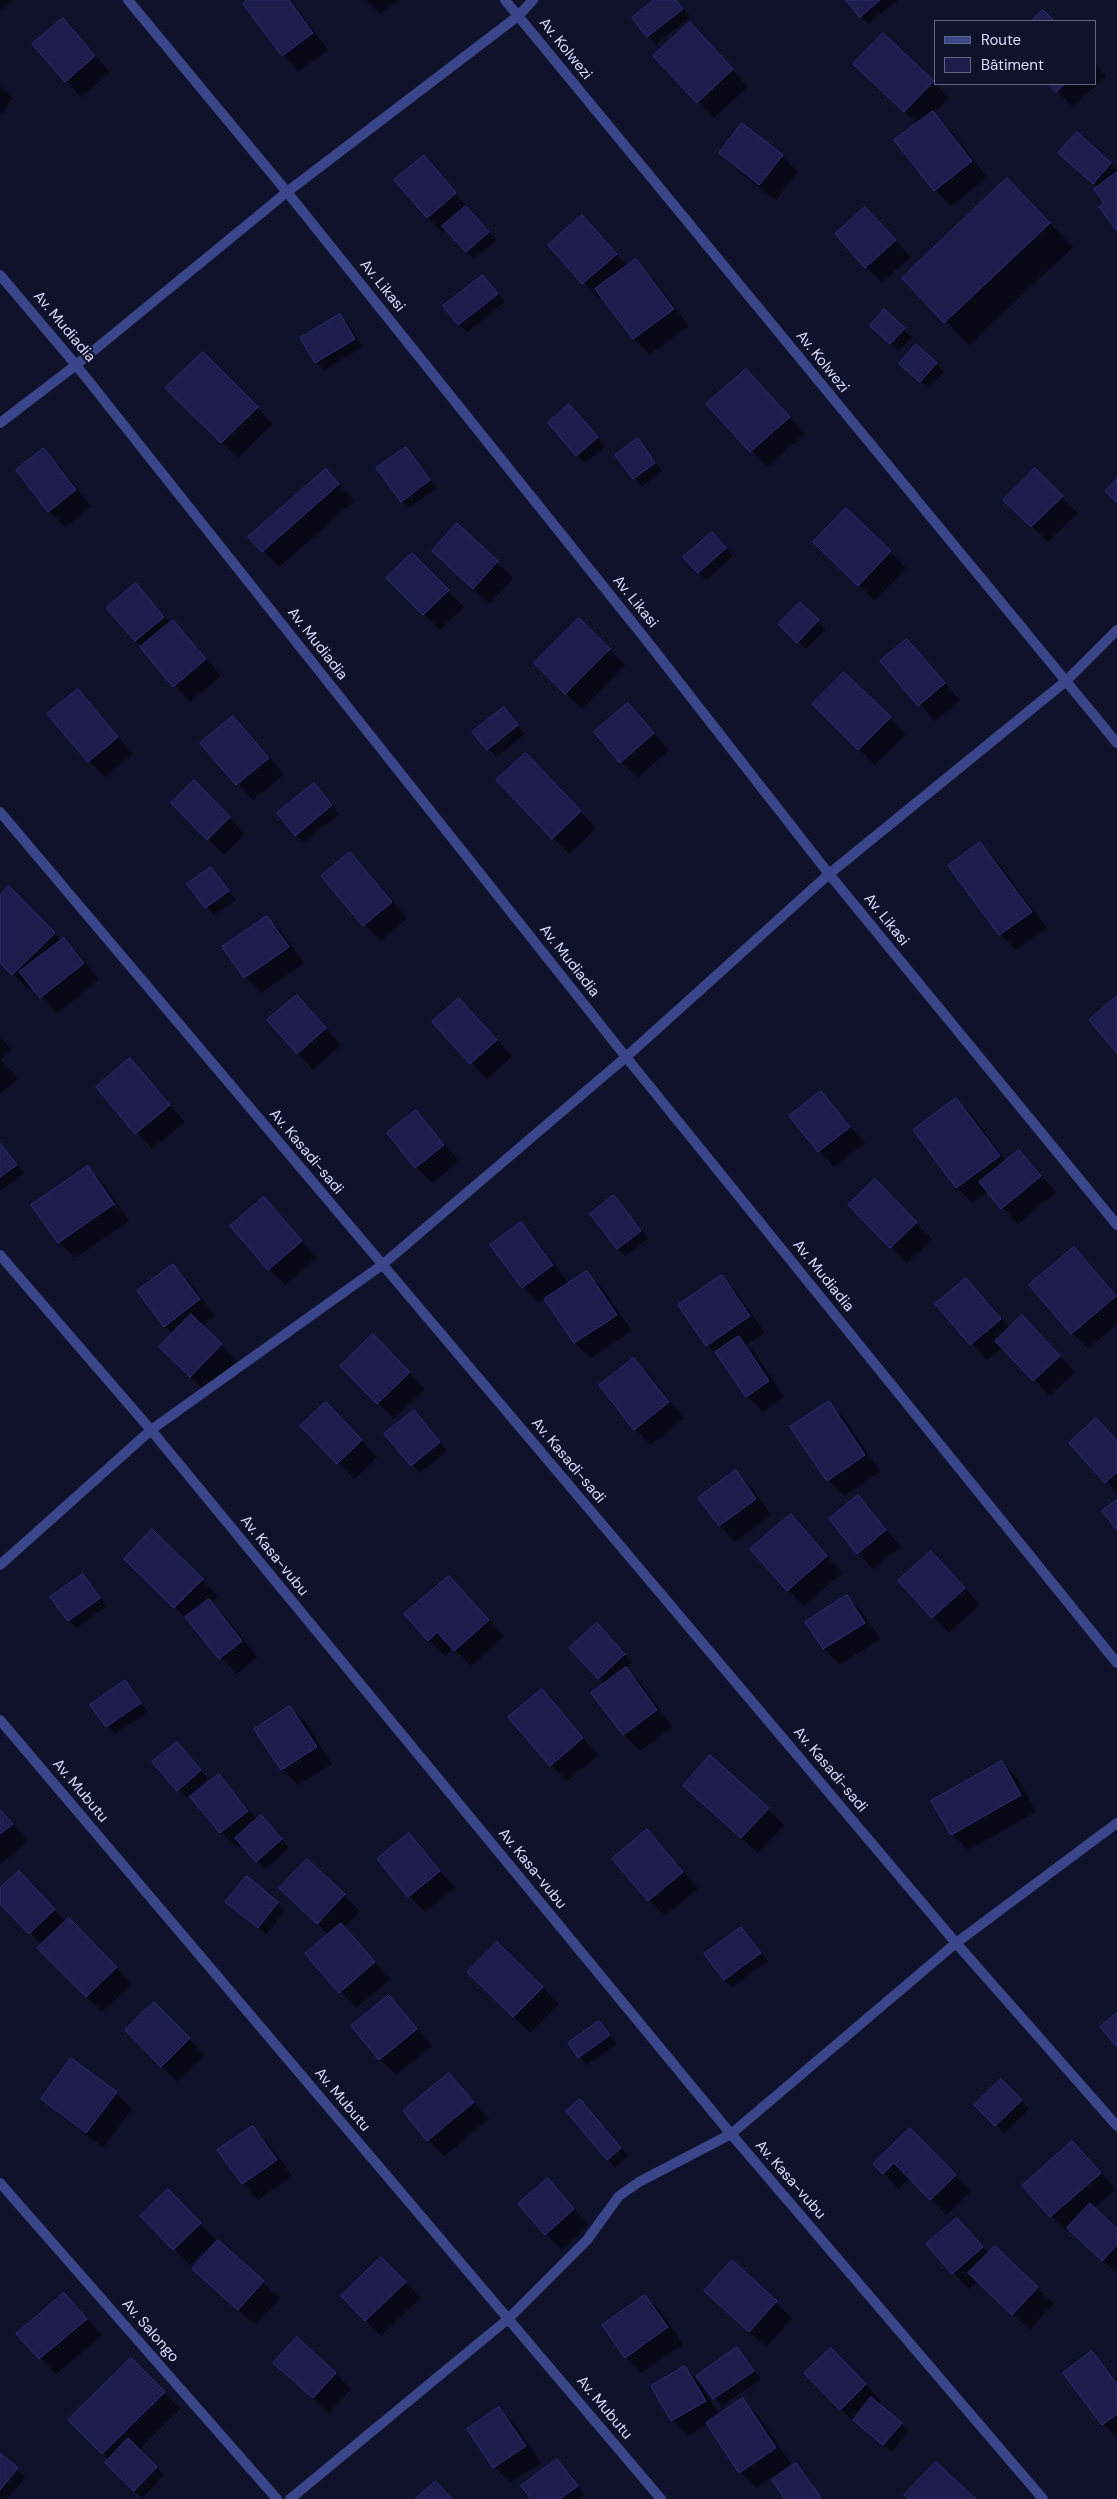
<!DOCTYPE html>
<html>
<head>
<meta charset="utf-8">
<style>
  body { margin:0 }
  #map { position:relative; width:1117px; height:2499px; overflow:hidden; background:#10112b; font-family:"DM Sans",sans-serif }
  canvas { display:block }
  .legend { position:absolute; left:934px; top:20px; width:162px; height:65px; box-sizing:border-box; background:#10112b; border:1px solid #616380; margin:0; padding:6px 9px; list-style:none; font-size:15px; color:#daddff }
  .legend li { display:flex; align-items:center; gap:10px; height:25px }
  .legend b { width:25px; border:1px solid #616380 }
</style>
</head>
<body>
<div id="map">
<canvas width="1117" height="2499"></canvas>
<ul class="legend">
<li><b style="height:6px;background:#3b468a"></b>Route</li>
<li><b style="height:14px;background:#1d1c4c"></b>Bâtiment</li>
</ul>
</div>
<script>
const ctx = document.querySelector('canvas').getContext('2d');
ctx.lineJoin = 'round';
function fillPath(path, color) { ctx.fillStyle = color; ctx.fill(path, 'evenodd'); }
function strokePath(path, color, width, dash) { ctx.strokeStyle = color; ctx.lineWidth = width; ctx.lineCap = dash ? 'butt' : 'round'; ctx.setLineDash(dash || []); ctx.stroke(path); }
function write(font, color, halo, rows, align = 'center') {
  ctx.font = font + ' "DM Sans",sans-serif'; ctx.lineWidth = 4.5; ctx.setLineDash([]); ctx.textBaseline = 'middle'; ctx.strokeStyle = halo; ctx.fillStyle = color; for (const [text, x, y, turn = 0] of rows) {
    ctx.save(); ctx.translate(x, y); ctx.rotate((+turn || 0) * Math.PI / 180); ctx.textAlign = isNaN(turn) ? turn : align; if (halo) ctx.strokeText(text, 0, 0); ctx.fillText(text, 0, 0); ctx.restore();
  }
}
fillPath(new Path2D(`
  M0,0H13L0,10Z
  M250,0H291L328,50L299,71L283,55L245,4Z
  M366,0H399L380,14Z
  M656,0H676L690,17L656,44L648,36Z
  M848,0H898L868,24Z
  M63,20L110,72L81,97L66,81Z
  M705,40L748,86L714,118L655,56Z
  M1096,65L1106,76L1073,107L1050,84H1096Z
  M870,80L933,82L949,98L934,113L949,128L987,177L951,206L935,190L918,124Z
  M0,86L13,98L0,115Z
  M1077,133L1117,170V229L1098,187L1067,160Z
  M720,153L782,156L798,172L776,200L736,169Z
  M424,157L496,240L474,259L447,230L443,233L427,217Z
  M1030,203L1073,247L969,345L904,278Z
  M582,216L628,267L636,261L652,277L689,326L650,355L634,339L603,297L599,299L550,245Z
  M881,225L911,257L882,283L866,267Z
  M491,285L505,302L467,332L459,324Z
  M884,311L912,337L899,351L879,334Z
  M340,316L348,323L362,347L324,370L316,362Z
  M203,354L273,424L237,458L167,388Z
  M936,364L944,372L929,388L909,371Z
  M762,386L805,434L767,467L708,404Z
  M577,414L605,446L585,463L577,455Z
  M637,439L662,471L642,486L616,455Z
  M406,449L437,488L409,508L402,501Z
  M44,450L60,466L91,507L65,527L49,511Z
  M326,470L354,501L279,567L250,537Z
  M1035,470L1078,513L1048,542L1005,500Z
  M846,510L906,568L875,601L815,542Z
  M457,524L513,578L490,604L449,567Z
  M720,541L733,556L706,580L698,572Z
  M412,555L464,607L440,630L388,578Z
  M136,585L171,624L173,622L189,638L221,676L190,702L135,640Z
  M800,603L826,629L806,649L780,624Z
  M579,620L625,665L582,709L535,663Z
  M907,641L960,700L935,721L882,661Z
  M844,673L906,734L875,765L814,704Z
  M78,691L133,754L105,777L89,761Z
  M628,705L669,750L637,778L621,762Z
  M504,709L525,734L496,757L474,732Z
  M233,717L284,774L253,800L202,744Z
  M541,771L596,828L569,854L553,838Z
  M194,782L245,834L224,855L208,839Z
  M322,792L339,814L304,842L296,835Z
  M980,844L996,860L1047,928L1016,950L1000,934Z
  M350,854L407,918L380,941L323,876Z
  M211,869L236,900L214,915L189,885Z
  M9,888L62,941L64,939L80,955L99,980L57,1013L32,986L29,990L0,961V897Z
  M267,918L283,934L304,963L261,993L245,977Z
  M459,999L512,1056L487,1079L433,1022Z
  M312,1013L341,1045L313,1070L269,1021Z
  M0,1037L12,1050L1,1060L18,1078L0,1094Z
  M130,1060L185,1122L152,1149L97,1087Z
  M821,1093L865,1143L834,1167L819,1151Z
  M956,1099L972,1115L1006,1162L1019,1151L1056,1192L1018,1224L988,1192L972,1203L957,1187Z
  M416,1112L459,1161L432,1183L416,1167Z
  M0,1142L24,1173L0,1191Z
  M88,1168L104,1184L129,1221L75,1258L59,1242ZM99,1184H102L119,1209L117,1210Z
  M874,1181L932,1239L907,1263L850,1205Z
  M614,1197L648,1239L625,1256L617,1248Z
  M264,1199L317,1258L285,1285L269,1269Z
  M520,1224L536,1240L568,1282L560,1288L561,1289L587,1273L603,1289L632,1331L591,1358L575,1343L545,1299L539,1303L523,1287L491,1245Z
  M1074,1249L1117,1296V1324L1088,1349L1072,1333Z
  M173,1265L189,1281L215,1316L202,1326L237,1361L206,1392L160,1347L173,1334L165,1326Z
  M722,1277L737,1293L765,1333L746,1345L755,1353L784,1397L763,1412L747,1396L723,1361L707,1345Z
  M966,1279L1010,1328L1038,1333L1075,1372L1050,1396L1003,1347L987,1360L937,1304Z
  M373,1336L425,1389L394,1419L342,1366Z
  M634,1359L650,1375L684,1419L651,1445L635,1429Z
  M829,1403L845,1419L880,1472L844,1496L828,1480Z
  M342,1420L377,1457L354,1479L302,1426Z
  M421,1420L447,1450L420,1473L412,1465Z
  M1117,1441V1493L1071,1443Z
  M736,1472L752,1488L771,1515L735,1542L720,1526Z
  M858,1497L901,1547L873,1569L858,1553Z
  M791,1516L842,1573L804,1606L788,1590Z
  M152,1531L218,1596L211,1602L225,1616L257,1657L236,1674L191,1623L126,1559Z
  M931,1552L980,1604L949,1633L933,1617Z
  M82,1576L107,1606L76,1628L69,1620Z
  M465,1594L504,1636L471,1666L453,1648L445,1656L429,1640Z
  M847,1597L863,1613L880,1639L840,1665L824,1649L807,1623Z
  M604,1632L632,1663L626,1668L642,1685L672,1727L640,1751L624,1735L593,1693L605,1684L599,1678Z
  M125,1682L148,1712L115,1734L107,1726Z
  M542,1691L598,1755L567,1781L551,1765Z
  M290,1707L306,1723L332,1764L298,1785L282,1769L256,1730Z
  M177,1743L208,1779L186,1798L154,1762Z
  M1002,1763L1018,1779L1036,1812L968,1850L952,1834Z
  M219,1775L258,1820L269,1825L289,1848L265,1869L243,1844L237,1848L221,1832Z
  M700,1801L768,1809L784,1825L758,1853Z
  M0,1807L28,1841L0,1864Z
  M647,1831L698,1888L665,1916L649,1900Z
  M409,1835L455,1888L425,1912L409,1896Z
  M307,1860L360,1911L344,1928L390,1979L356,2008L307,1954L329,1935L297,1904Z
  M247,1878L285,1911L266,1935L235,1910Z
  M35,1889L66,1922L85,1936L132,1984L102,2012L39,1948L42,1945L0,1902V1890Z
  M741,1928L768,1961L732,1987L724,1980Z
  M497,1944L559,2004L530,2033L469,1972Z
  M389,1997L432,2046L396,2075L380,2059Z
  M154,2004L205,2055L177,2082L126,2030Z
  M598,2022L617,2044L587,2065L569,2044Z
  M72,2060L116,2093L132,2109L103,2148L59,2114L43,2098Z
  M449,2075L489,2119L444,2156L428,2140Z
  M1001,2080L1029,2109L1004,2133L976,2105Z
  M580,2100L628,2156L615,2167L608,2159Z
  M253,2127L268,2143L292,2176L258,2200L243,2184L219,2151Z
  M910,2130L971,2191L946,2215L910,2178L899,2189L875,2164Z
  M1072,2142L1116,2189L1094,2208L1117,2230V2274L1070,2229L1067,2232L1024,2186Z
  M548,2179L589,2225L562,2250L546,2234Z
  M184,2207L216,2240L190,2265L174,2249Z
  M957,2220L989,2253L995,2247L1054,2304L1029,2330L978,2281L969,2289L953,2273Z
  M218,2241L280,2298L255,2325L194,2269Z
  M381,2259L421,2298L381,2336L342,2296Z
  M732,2262L792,2318L766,2347L721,2307Z
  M64,2294L102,2335L56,2374L18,2334Z
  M645,2296L661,2312L683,2344L641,2373L626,2357Z
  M736,2349L761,2379L722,2406L714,2398Z
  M1092,2353L1117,2381V2438L1103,2424L1064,2373Z
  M131,2359L180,2409L139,2450L164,2475L142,2498L107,2463L110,2460L70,2420Z
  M275,2363L335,2373L351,2389L329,2414Z
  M847,2365L881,2401L878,2404L909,2431L892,2452L858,2423L857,2425L806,2373Z
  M684,2367L700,2383L720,2416L743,2400L759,2416L791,2464L756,2488L740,2472L708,2424L688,2436L672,2420Z
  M499,2409L515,2425L541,2463L510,2483L494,2467Z
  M0,2455L25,2477L7,2499H0Z
  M557,2461L584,2495L578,2499H532Z
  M796,2464L804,2472L823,2499H787Z`), '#0007');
const building = new Path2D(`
  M248,0H289L313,33L282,56L243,4Z
  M654,0H676L683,9L647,37L632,18Z
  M846,0H880L860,17Z
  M1043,10L1054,21H1031Z
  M63,18L95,56L65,82L32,44Z
  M690,22L733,69L697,103L653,56Z
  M883,33L934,81L904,112L853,64Z
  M1048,84H1065L1056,92Z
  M933,111L972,161L934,191L894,140Z
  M742,123L783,155L759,185L719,153Z
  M1077,132L1111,163L1093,184L1058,153Z
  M424,155L456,193L427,218L394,180Z
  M1117,172V231L1099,207L1104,203L1094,189Z
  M1007,178L1050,223L944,323L902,278Z
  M466,206L489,232L466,252L442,226Z
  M865,207L896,240L865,268L835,234Z
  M582,215L617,254L582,284L548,245Z
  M636,259L674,309L633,339L595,289Z
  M483,275L498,294L458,325L443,306Z
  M884,309L905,328L890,344L870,326Z
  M340,314L355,339L315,363L300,338Z
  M916,344L937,363L920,382L899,364Z
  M203,352L258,407L221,443L165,388Z
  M746,369L790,417L750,452L706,404Z
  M569,404L598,437L576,456L548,423Z
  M638,438L655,463L633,479L615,455Z
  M406,447L430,480L401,502L376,468Z
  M44,448L76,490L48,512L16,470Z
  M1035,468L1063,496L1031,527L1003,500Z
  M326,469L339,484L262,552L248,537Z
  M1117,479V503L1105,491Z
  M846,508L891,551L858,586L813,542Z
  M457,523L498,561L473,589L432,551Z
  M712,532L726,548L698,573L683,557Z
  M412,553L449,590L423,615L386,578Z
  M136,583L164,617L135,641L106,608Z
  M800,602L819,620L797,643L778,624Z
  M579,618L610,649L565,694L534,663Z
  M173,620L206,659L173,687L140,647Z
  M907,639L945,683L918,706L880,661Z
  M844,672L891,717L858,750L812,704Z
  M78,689L118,737L88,762L47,714Z
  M628,703L654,733L620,763L594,732Z
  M504,707L518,725L487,750L472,732Z
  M233,716L269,758L236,785L200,743Z
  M526,753L581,811L552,839L496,780Z
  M194,780L230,817L207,840L171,803Z
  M314,783L332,805L295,836L277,813Z
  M980,842L1032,912L999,935L948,866Z
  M350,852L392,902L363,926L321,876Z
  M211,867L229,891L205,908L187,884Z
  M9,886L55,933L12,975L0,963V895Z
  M267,916L289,947L244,978L222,947Z
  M64,938L84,963L40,998L19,972Z
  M297,995L326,1028L297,1054L267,1020Z
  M1117,996V1053L1089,1020Z
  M459,998L497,1040L470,1064L432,1022Z
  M130,1058L170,1105L135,1134L96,1087Z
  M821,1091L850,1127L818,1152L789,1116Z
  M956,1098L1000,1156L956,1188L913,1130Z
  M416,1110L444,1145L415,1168L387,1133Z
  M0,1143L17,1165L0,1177Z
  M1019,1150L1041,1176L1001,1209L979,1182Z
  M88,1166L114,1204L58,1243L31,1205Z
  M875,1179L917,1222L890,1248L848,1205Z
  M614,1195L641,1231L617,1249L590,1214Z
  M264,1197L302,1241L268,1270L230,1226Z
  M521,1222L553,1265L522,1288L490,1245Z
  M1074,1247L1116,1296L1071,1334L1029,1285Z
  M173,1264L200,1299L164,1327L137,1291Z
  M587,1271L617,1315L574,1343L544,1299Z
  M722,1275L750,1316L706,1346L678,1305Z
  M966,1278L1001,1319L970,1345L935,1304Z
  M191,1314L222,1344L190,1377L159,1347Z
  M1022,1315L1060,1356L1033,1381L995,1341Z
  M373,1334L410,1372L377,1404L340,1366Z
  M739,1336L769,1381L746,1397L715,1352Z
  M634,1358L669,1402L634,1430L599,1385Z
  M829,1401L865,1455L827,1481L790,1427Z
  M326,1402L362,1440L337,1464L300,1426Z
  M414,1410L440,1442L411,1466L384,1434Z
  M1096,1418L1117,1441V1472L1105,1483L1069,1443Z
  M736,1470L756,1499L719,1526L698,1498Z
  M858,1495L886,1530L857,1554L829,1519Z
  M1117,1500V1530L1102,1511Z
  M791,1514L827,1556L787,1591L750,1549Z
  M152,1529L203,1579L174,1608L124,1559Z
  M931,1551L965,1588L932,1618L898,1581Z
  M83,1574L100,1598L68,1621L50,1597Z
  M449,1576L489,1620L454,1651L437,1632L428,1641L404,1614Z
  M847,1595L865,1623L823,1649L805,1622Z
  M209,1599L242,1641L219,1659L185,1617Z
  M597,1623L625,1654L598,1679L569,1648Z
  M626,1667L657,1710L623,1735L591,1693Z
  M125,1680L141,1703L106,1727L90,1705Z
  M542,1689L583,1738L550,1766L508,1717Z
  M290,1706L317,1747L281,1770L254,1729Z
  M177,1742L201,1770L177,1791L152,1762Z
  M710,1755L769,1808L741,1838L683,1786Z
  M1002,1761L1021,1795L951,1835L931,1801Z
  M219,1774L248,1811L220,1833L190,1797Z
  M0,1809L13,1824L0,1834Z
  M261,1815L282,1839L256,1862L235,1838Z
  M647,1829L683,1872L648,1901L612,1859Z
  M409,1833L440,1871L408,1897L377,1859Z
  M307,1859L345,1894L317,1924L279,1888Z
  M19,1871L55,1909L29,1934L0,1904V1888Z
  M247,1876L278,1902L258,1928L225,1902Z
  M69,1918L117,1967L86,1997L37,1948Z
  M341,1923L375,1962L339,1993L305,1954Z
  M741,1927L761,1953L724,1980L704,1954Z
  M497,1942L543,1987L513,2017L467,1972Z
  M389,1995L417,2029L379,2060L351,2026Z
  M154,2002L190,2038L161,2067L125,2030Z
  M1117,2013V2047L1100,2027Z
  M599,2021L610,2035L578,2058L568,2043Z
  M71,2058L117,2092L86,2133L41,2099Z
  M449,2073L474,2102L427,2141L403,2111Z
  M1001,2079L1022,2100L995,2126L974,2105Z
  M580,2099L621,2148L607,2160L566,2111Z
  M253,2126L277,2160L242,2184L217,2150Z
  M910,2128L956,2175L930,2200L894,2163L883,2174L873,2164Z
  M1072,2141L1101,2173L1050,2217L1022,2186Z
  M548,2178L574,2209L545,2235L518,2204Z
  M168,2189L201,2223L173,2250L140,2216Z
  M1090,2203L1117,2229V2245L1102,2261L1067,2228Z
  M957,2218L983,2247L952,2274L926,2244Z
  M218,2240L264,2281L238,2310L192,2269Z
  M995,2246L1038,2287L1012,2315L968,2273Z
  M381,2257L406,2282L365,2321L341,2296Z
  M732,2260L777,2301L749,2332L704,2291Z
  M64,2293L87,2319L39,2359L16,2334Z
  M645,2295L668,2327L625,2358L602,2325Z
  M297,2337L336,2373L313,2398L273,2363Z
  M737,2347L754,2371L713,2399L696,2376Z
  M831,2348L866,2384L840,2410L804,2373Z
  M1092,2351L1117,2384V2414L1102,2425L1063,2373Z
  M131,2358L165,2392L102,2454L68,2420Z
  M685,2366L706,2401L671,2421L651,2386Z
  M871,2397L902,2423L883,2445L853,2420Z
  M743,2398L776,2448L739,2473L706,2423Z
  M499,2407L526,2446L493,2468L467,2429Z
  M128,2438L157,2467L134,2491L105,2463Z
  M0,2453L18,2468L0,2490Z
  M557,2459L578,2486L560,2499H531L521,2486Z
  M936,2462L976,2499H908L904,2495Z
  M796,2463L821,2497L819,2499H785L772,2480Z
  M436,2481L452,2499H415Z`);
fillPath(building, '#1d1c4c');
strokePath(building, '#2e2d79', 1);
strokePath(new Path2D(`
  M128,0L287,192L647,641L829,874L1117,1225
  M505,0L1117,743
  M0,275L76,365L626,1057L1117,1663
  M0,423L76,365L287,192L518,16L533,0
  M0,812L956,1943L1117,2126
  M0,1255L151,1430L731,2134L1043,2499
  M0,1565L151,1430L382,1265L626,1057L829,874L1066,681L1117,630
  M0,1720L661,2499
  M0,2183L277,2499
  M290,2499L508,2319L587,2240L619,2196L639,2182L731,2134L956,1943L1117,1823`), '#3b468a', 10);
write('15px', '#daddff', '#10112b', [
  ["Av. Kolwezi",565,49,51],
  ["Av. Likasi",382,286,51],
  ["Av. Mudiadia",64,327,50],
  ["Av. Kolwezi",822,362,51],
  ["Av. Likasi",635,602,51],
  ["Av. Mudiadia",317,644,52],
  ["Av. Likasi",886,920,51],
  ["Av. Mudiadia",569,961,52],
  ["Av. Kasadi-sadi",306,1152,50],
  ["Av. Mudiadia",823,1276,51],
  ["Av. Kasadi-sadi",568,1461,50],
  ["Av. Kasa-vubu",274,1556,51],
  ["Av. Kasadi-sadi",830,1770,50],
  ["Av. Mubutu",80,1791,50],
  ["Av. Kasa-vubu",532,1869,51],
  ["Av. Mubutu",342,2100,50],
  ["Av. Kasa-vubu",790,2180,49],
  ["Av. Salongo",150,2331,49],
  ["Av. Mubutu",604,2408,50]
]);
</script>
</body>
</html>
